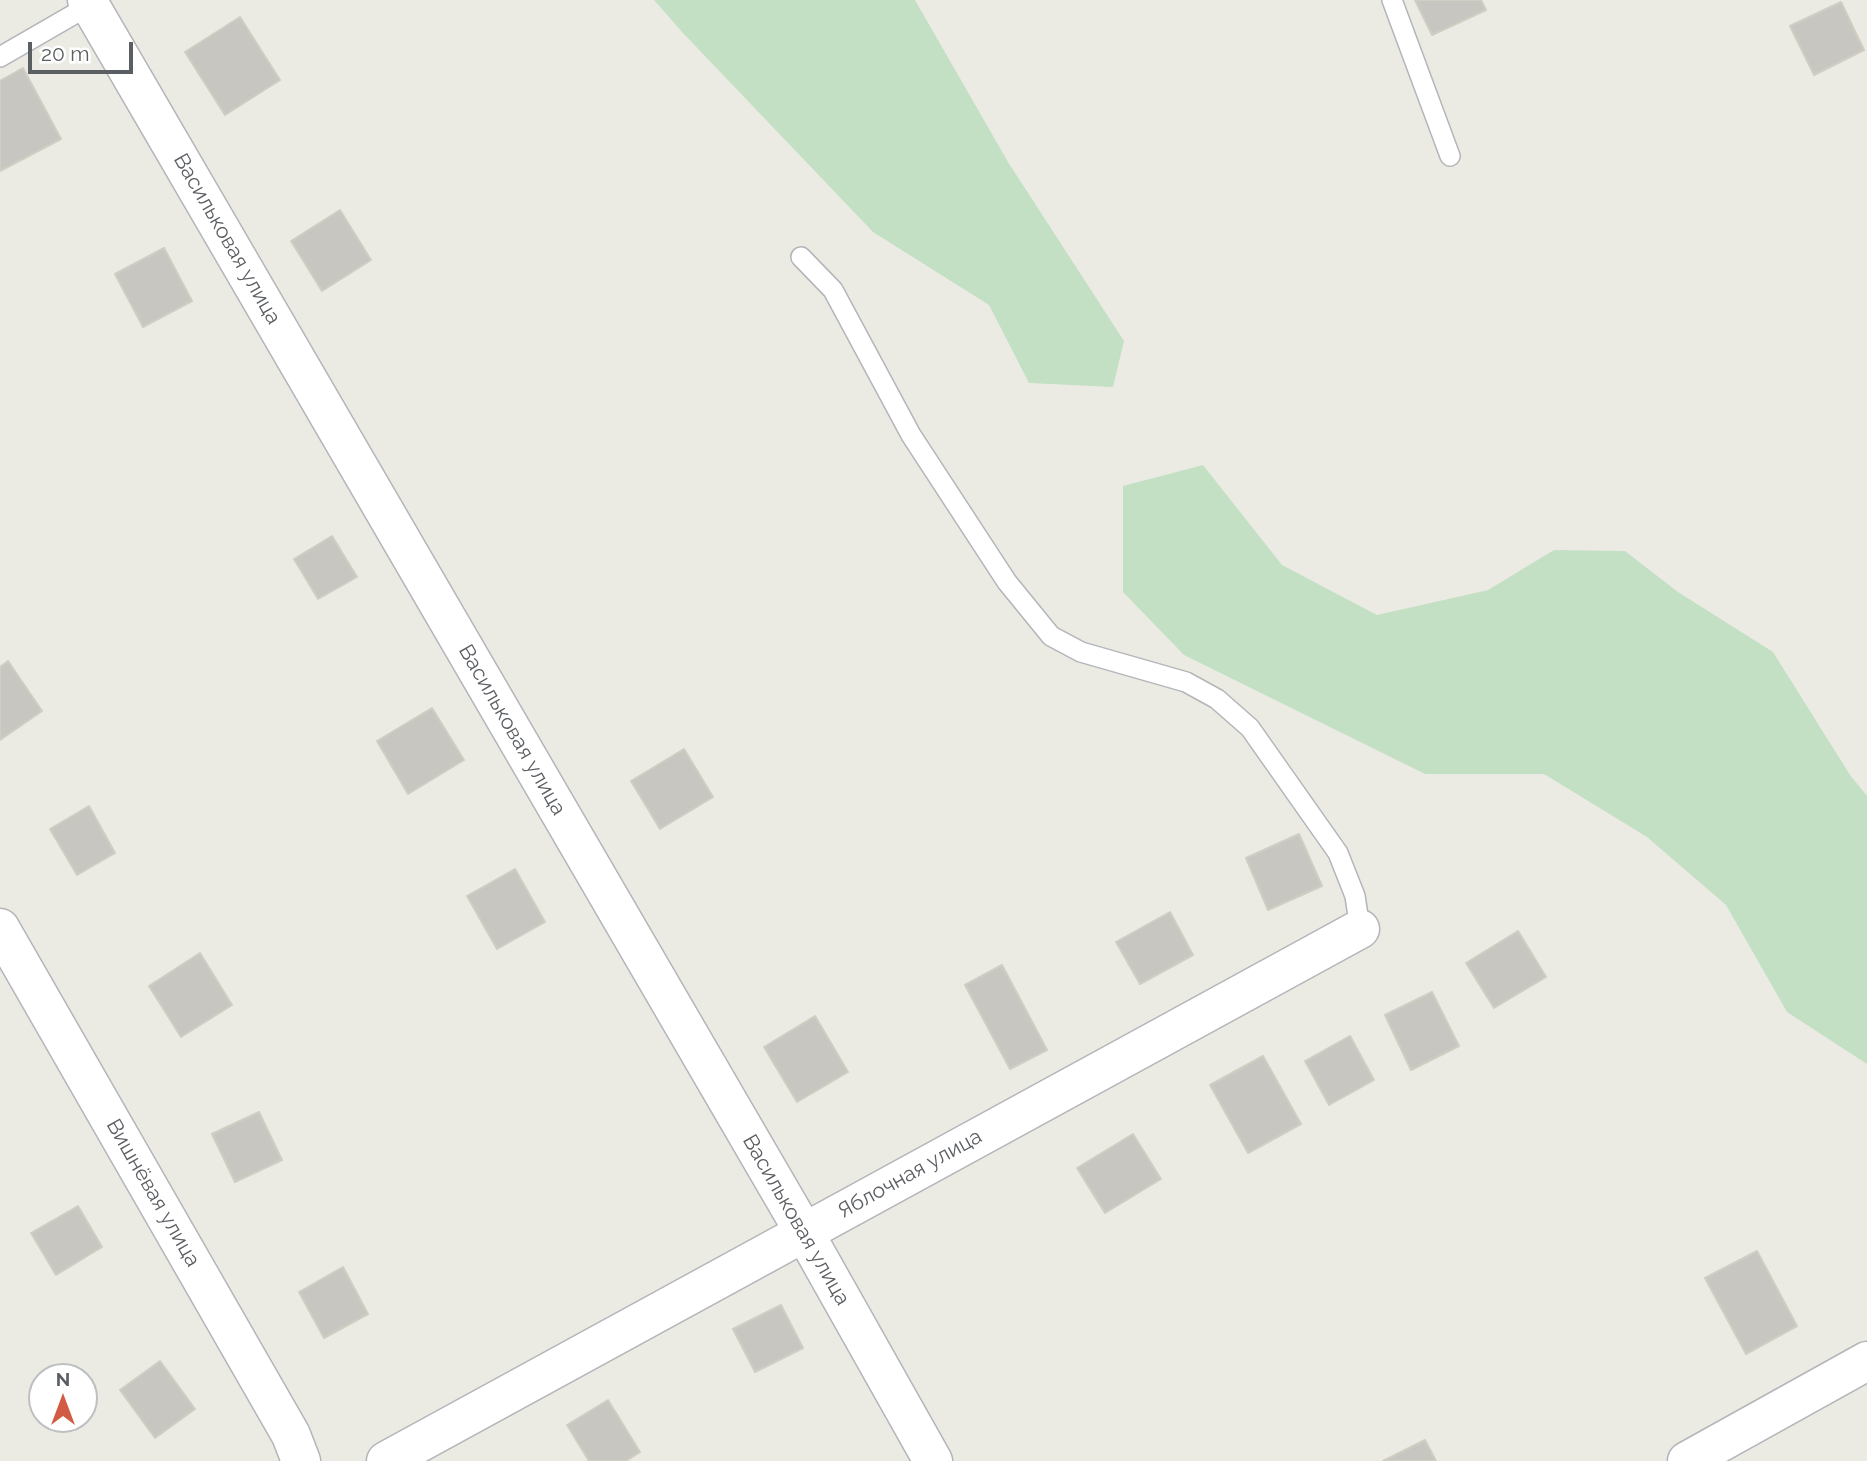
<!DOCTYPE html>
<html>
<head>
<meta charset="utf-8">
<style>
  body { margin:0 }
  #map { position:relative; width:1867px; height:1461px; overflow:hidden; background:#ecebe3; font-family:Raleway,sans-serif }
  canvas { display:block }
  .north { position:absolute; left:28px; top:1363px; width:70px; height:70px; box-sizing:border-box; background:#fff; border:2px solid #bdbfc0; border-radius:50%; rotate:0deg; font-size:19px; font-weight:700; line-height:28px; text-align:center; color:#5b5e62 }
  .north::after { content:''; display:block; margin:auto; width:24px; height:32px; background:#d15b43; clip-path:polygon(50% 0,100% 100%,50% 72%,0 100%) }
  .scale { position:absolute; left:28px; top:42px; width:105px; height:32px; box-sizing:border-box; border:4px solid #5b5e62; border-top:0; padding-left:9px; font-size:21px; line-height:24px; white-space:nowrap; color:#5b5e62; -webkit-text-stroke:5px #fff; paint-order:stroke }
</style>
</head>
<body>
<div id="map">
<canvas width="1867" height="1461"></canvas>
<div class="north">N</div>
<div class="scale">20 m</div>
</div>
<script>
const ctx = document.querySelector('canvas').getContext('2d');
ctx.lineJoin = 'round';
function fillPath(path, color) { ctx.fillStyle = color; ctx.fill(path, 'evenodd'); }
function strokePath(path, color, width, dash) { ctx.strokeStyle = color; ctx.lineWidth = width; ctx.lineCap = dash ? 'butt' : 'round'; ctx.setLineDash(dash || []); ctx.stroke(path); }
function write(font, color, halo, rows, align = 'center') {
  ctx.font = font + ' Raleway,sans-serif'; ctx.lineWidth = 5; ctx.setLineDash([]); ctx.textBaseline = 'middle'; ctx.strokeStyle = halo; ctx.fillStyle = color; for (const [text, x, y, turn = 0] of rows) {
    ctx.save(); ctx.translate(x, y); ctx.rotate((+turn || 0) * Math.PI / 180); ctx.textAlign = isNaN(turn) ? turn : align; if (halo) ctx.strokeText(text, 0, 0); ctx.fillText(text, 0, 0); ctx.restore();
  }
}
fillPath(new Path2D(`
  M654,0H915L1008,162L1124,341L1113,387L1029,383L989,305L873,232L682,32Z
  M1203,465L1282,565L1377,615L1488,590L1554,550L1625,551L1678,592L1773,652L1850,775L1867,796V1064L1787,1012L1726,905L1647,837L1544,774H1425L1184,655L1123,592V486Z`), '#c3e0c5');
const building = new Path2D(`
  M1415,0H1481L1486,10L1432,35Z
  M1841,2L1864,50L1814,75L1790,26Z
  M240,17L280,80L225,115L185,52Z
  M23,68L61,139L0,171V81Z
  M340,210L371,260L322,291L291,241Z
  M164,248L192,301L143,327L115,274Z
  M332,536L357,577L318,599L294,559Z
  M8,661L42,711L0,740V667Z
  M432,708L464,760L408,794L377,741Z
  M684,749L713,797L660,829L631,781Z
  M89,806L115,853L77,875L50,829Z
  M1299,834L1322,886L1268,910L1246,858Z
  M515,869L545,922L497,949L467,896Z
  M1170,912L1193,955L1140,984L1116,942Z
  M1518,931L1546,977L1494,1008L1466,963Z
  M200,953L232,1005L181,1037L149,986Z
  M1002,965L1047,1050L1010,1069L965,985Z
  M1432,992L1459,1046L1411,1070L1385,1015Z
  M815,1016L848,1072L797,1102L764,1047Z
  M1350,1036L1374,1080L1329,1105L1305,1061Z
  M1263,1056L1301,1124L1248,1153L1210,1085Z
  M259,1112L282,1160L235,1182L212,1134Z
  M1133,1134L1161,1179L1105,1213L1077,1168Z
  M78,1206L102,1247L56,1275L31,1233Z
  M1757,1251L1797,1326L1746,1354L1705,1278Z
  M343,1267L368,1314L324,1338L299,1292Z
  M781,1305L803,1348L755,1372L733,1329Z
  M160,1361L195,1409L155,1438L120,1390Z
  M608,1400L640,1452L626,1461H589L567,1425Z
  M1425,1440L1436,1461H1383Z`);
fillPath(building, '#c7c6c0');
strokePath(building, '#d0cdc2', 2);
const lane = new Path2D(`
  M1392,0L1450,156
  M0,57L90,5
  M801,257L833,290L911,435L1007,582L1051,636L1081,652L1186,682L1217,699L1250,728L1338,853L1355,896L1360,929`);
const street = new Path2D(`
  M87,0L804,1232L933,1461
  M0,928L291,1435L301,1461
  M386,1461L1360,929
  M1687,1461L1867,1361`);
strokePath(lane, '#b3b5b9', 22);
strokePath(street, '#b3b5b9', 41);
strokePath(lane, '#fff', 19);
strokePath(street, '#fff', 38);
write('21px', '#5b5e62', '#fff', [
  ["Васильковая улица",227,239,60],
  ["Васильковая улица",512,730,60],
  ["Яблочная улица",910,1174,-29],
  ["Вишнёвая улица",153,1193,60],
  ["Васильковая улица",796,1220,60]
]);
</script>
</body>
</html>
